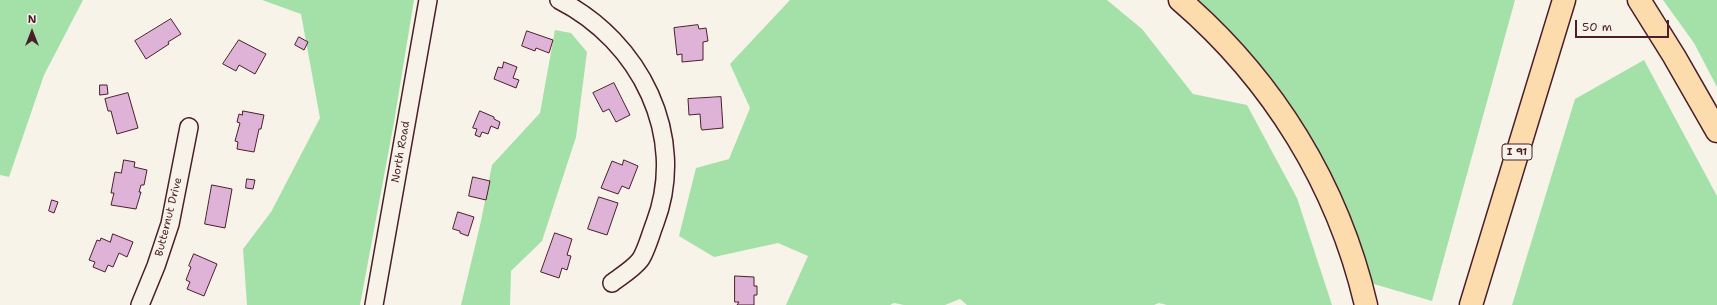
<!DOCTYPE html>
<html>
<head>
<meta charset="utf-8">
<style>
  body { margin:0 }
  #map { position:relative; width:1717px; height:305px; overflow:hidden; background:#f7f3e8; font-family:"Shantell Sans",sans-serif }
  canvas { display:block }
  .north { position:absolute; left:12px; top:12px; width:40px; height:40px; -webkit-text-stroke:3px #f7f3e8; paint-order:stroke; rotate:0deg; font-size:11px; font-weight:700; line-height:16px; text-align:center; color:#4a1f2b }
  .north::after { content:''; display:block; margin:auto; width:14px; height:18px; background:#4a1f2b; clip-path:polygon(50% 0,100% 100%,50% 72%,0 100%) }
  .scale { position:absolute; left:1575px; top:20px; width:94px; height:18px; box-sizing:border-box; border:2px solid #4a1f2b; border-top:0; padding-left:5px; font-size:12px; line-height:14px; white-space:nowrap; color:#4a1f2b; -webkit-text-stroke:3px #f7f3e8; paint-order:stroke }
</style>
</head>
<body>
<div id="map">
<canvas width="1717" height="305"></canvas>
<div class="north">N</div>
<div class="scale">50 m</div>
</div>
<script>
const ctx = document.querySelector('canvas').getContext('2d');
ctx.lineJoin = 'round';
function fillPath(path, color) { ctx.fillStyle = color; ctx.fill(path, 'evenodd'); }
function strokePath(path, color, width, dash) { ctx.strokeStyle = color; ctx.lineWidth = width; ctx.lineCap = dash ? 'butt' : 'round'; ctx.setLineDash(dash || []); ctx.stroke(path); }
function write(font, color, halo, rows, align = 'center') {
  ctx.font = font + ' "Shantell Sans",sans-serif'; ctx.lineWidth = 3; ctx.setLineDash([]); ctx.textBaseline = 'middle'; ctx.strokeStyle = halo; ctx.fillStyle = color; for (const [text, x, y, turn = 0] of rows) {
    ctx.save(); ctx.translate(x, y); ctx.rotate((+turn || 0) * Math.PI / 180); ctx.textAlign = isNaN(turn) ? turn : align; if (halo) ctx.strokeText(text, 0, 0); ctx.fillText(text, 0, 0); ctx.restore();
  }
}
fillPath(new Path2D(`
  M0,0H83L44,75L9,177L0,175Z
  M262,0H414L394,122L360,305H247L243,249L271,212L320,118L301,14Z
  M790,0H1107L1142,29L1193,94L1247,105L1297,198L1332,305H1167L1159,303L1154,305H967L960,299L945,305H904L894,303L890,305H786L808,256L778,243L714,257L679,236L696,168L729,159L750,108L730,64Z
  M1192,0H1515L1432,301L1367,282L1352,233Z
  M1663,0H1717V87L1694,43Z
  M555,30L571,33L587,52L576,137L542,241L511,271L510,305H461L481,221L492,165L540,113Z
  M1644,60L1717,196V305H1512L1575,99Z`), '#a4e1a8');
const building = new Path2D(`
  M171,19L181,34L168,42L169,44L146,59L135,41Z
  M698,25L699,29L706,28L708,41L703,42V60L682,62V54L677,55L674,28Z
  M527,31L553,40L549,53L536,48L535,51L522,46Z
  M299,37L308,42L304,50L295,45Z
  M239,40L266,54L255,74L239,65L236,71L223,64Z
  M504,62L517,67L513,78L519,80L516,88L494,79L498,67L502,68Z
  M614,83L630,115L616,122L609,109L603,112L593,93Z
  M100,85H107L108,94L100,95Z
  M128,93L138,128L117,134L111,111H108L105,99Z
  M721,97L723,128L702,130L701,128L700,114L689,115L688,99Z
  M243,111L264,115L261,129H259L254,152L237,149L238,142L235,141L240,123L237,122L239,114L242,115Z
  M480,111L494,117V119L500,122L498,129L491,126L488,134L482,132L480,137L475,135L477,129L473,128Z
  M124,160L135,162L134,167L147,170L144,185H141L139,192H141L136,209L111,205L114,193H111L115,172L121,173Z
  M624,160L638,166L629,189L622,186L618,194L601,188L612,161L622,165Z
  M473,177L490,181L486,200L469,196Z
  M247,179L255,180L253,189L246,188Z
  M212,185L232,189L225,228L205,224Z
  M599,197L618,203L607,235L588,229Z
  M52,200L58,202L54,213L49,211Z
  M458,212L474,217L468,236L460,233V231L453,229Z
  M555,233L572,239L567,255L571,256L567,270L562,268L559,278L541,272Z
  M113,234L133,242L127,257L119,253L113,267L108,265L105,272L93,267L95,262L89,260L97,240L100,241L101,238L110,242Z
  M194,254L217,264L204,296L187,289L190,282L186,280L191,267L189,266Z
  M735,276L754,277V286H757V295H754V305H737L739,302H735Z`);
fillPath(building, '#dfb3d7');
strokePath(building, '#4a1f2b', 1);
const minor = new Path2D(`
  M559,0C640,41 688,136 655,223C651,233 646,252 640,260C633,269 621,276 612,283
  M140,305L156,266L170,224L189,127
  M374,305L428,0`);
const highway = new Path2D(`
  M1180,0C1273,80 1338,185 1366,305
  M1639,0L1674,56L1717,131
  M1471,305L1564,0`);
strokePath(minor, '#4a1f2b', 20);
strokePath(highway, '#4a1f2b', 25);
strokePath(minor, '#f7f3e8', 17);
strokePath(highway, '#fcdcac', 22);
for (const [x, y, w] of [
  [1517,152,30]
]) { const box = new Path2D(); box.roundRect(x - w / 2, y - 8, w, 16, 3); ctx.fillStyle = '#f7f3e8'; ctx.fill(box); strokePath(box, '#4a1f2b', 1); }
write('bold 10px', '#4a1f2b', null, [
  ["I 91",1517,152]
]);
write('11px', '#4a1f2b', '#f7f3e8', [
  ["North Road",401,152,-80],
  ["Butternut Drive",169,217,-76]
]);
</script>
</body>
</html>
